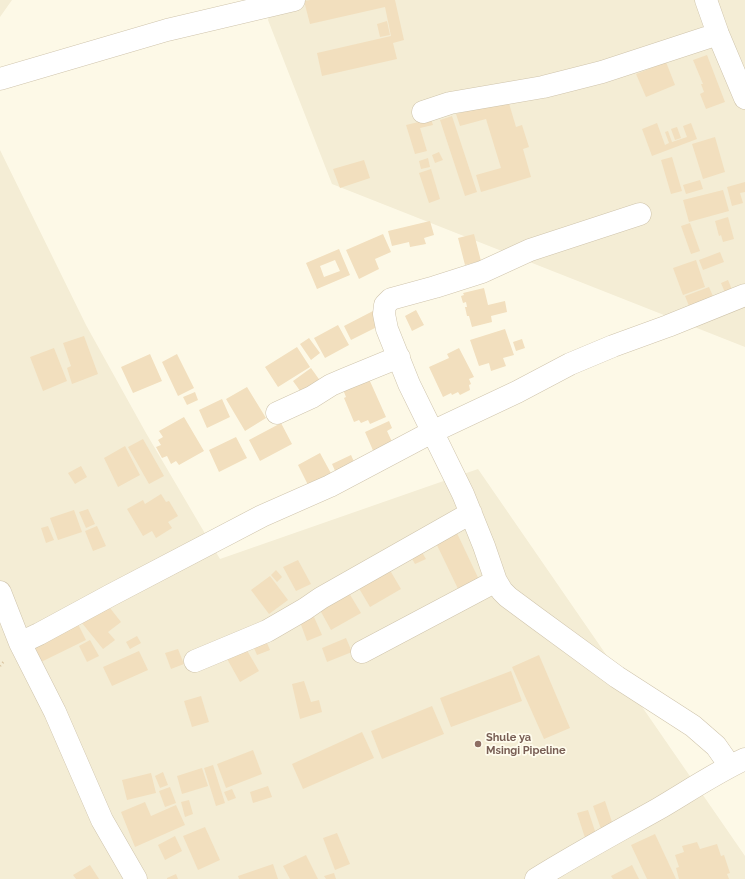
<!DOCTYPE html>
<html>
<head>
<meta charset="utf-8">
<style>
  body { margin:0 }
  canvas { display:block; background:#fdf9e7 }
</style>
</head>
<body>
<canvas width="745" height="879"></canvas>
<script>
const ctx = document.querySelector('canvas').getContext('2d');
ctx.lineJoin = 'round';
function fillPath(path, color) { ctx.fillStyle = color; ctx.fill(path, 'evenodd'); }
function strokePath(path, color, width, dash) { ctx.strokeStyle = color; ctx.lineWidth = width; ctx.lineCap = dash ? 'butt' : 'round'; ctx.setLineDash(dash || []); ctx.stroke(path); }
function write(font, color, halo, rows, align = 'center') {
  ctx.font = font + ' Raleway,sans-serif'; ctx.lineWidth = 3.5; ctx.setLineDash([]); ctx.textBaseline = 'middle'; ctx.strokeStyle = halo; ctx.fillStyle = color; for (const [text, x, y, turn = 0] of rows) {
    ctx.save(); ctx.translate(x, y); ctx.rotate((+turn || 0) * Math.PI / 180); ctx.textAlign = isNaN(turn) ? turn : align; if (halo) ctx.strokeText(text, 0, 0); ctx.fillText(text, 0, 0); ctx.restore();
  }
}
fillPath(new Path2D(`
  M0,0H12L0,17Z
  M273,0H745V347L332,184L268,20Z
  M0,150L86,325L146,433L220,559L478,469L745,856V879H0Z`), '#f4edd5');
fillPath(new Path2D(`
  M310,0H395L404,40L393,43L397,59L322,76L317,53L391,36L385,7L310,24L304,1Z
  M387,21L390,35L380,37L377,24Z
  M707,55L725,102L706,109L700,94L704,92L701,84H703L693,60Z
  M666,62L675,85L646,97L636,74Z
  M508,100L516,127L522,125L529,147L523,149L531,177L481,192L476,175L501,168L486,119L460,126L456,114Z
  M452,116L477,192L465,196L440,120Z
  M431,119L433,125L420,128L427,151L415,154L406,125Z
  M657,123L665,145L669,143L665,132L668,131L672,142L687,137L683,126L691,123L697,139L652,156L642,129Z
  M677,127L681,138L675,140L671,129Z
  M715,137L725,172L703,179L692,144Z
  M439,152L443,160L435,163L432,155Z
  M672,157L682,191L671,194L661,160Z
  M428,158L430,167L421,169L419,161Z
  M364,160L370,178L340,188L333,169Z
  M431,169L440,199L429,203L419,173Z
  M700,180L703,189L686,194L683,185Z
  M745,182V192L740,193L743,203L732,206L727,187Z
  M723,190L729,211L689,222L683,200Z
  M728,217L734,239L723,242L721,235L719,236L715,221Z
  M430,221L434,235L424,238L426,244L410,247L409,242L392,246L388,231Z
  M690,223L700,251L691,254L681,226Z
  M383,234L391,252L375,259L379,269L359,279L346,250Z
  M474,234L481,261L465,265L458,238Z
  M339,249L350,275L317,289L306,263ZM335,260L340,271L324,277L320,266Z
  M720,252L724,262L703,270L699,260Z
  M696,260L705,287L683,295L673,268Z
  M728,280L733,292L726,295L721,283Z
  M709,287L715,301L691,311L685,296Z
  M484,288L488,305L505,301L507,312L491,316L492,322L472,327L469,316H467L465,307H467L466,302L463,303L461,296L464,295L463,293Z
  M416,310L424,325L412,331L405,316Z
  M373,311L381,325L351,340L344,326Z
  M338,325L349,345L325,358L314,338Z
  M505,329L514,355L503,358L506,366L491,371L489,363L479,366L470,340Z
  M84,336L98,374L72,384L67,368L71,366L63,343Z
  M309,338L320,353L311,360L300,344Z
  M522,339L525,348L516,351L513,342Z
  M297,347L310,367L278,387L265,367Z
  M54,348L67,381L43,391L30,357Z
  M459,348L474,377L469,379L471,384L469,385L470,390L460,395L458,392L452,395L451,393L443,397L429,367L449,358L447,354Z
  M150,354L162,381L133,393L121,367Z
  M177,354L194,388L178,396L162,362Z
  M311,368L321,382L303,395L293,381Z
  M369,379L386,417L370,424L368,420L361,423L359,420L354,422L344,398L346,397L342,387Z
  M247,387L266,418L245,431L226,399Z
  M195,392L198,400L187,405L183,397Z
  M222,399L230,417L207,428L199,410Z
  M184,417L204,451L179,465L176,461L171,464L167,456L162,458L156,447L161,445L158,440L163,437L159,431Z
  M389,421L392,428L387,431L394,446L375,455L365,432Z
  M281,423L292,444L260,461L249,440Z
  M236,437L247,458L219,472L209,450Z
  M143,439L164,476L149,484L128,447Z
  M125,446L140,475L118,487L104,458Z
  M320,453L333,477L310,489L298,465Z
  M351,455L356,466L337,475L332,464Z
  M81,466L87,477L75,484L68,473Z
  M161,494L166,502L169,501L178,516L168,522L172,528L156,538L152,531L143,536L127,509L143,500L145,504Z
  M88,509L95,524L86,528L79,512Z
  M74,510L82,532L58,540L50,518Z
  M48,526L54,540L46,543L41,528Z
  M97,526L106,546L93,551L85,531Z
  M456,531L481,584L460,593L435,541Z
  M420,549L426,559L415,564L410,555Z
  M298,560L311,584L296,591L283,567Z
  M388,567L401,589L370,607L357,585Z
  M276,570L282,577L277,582L271,575Z
  M270,576L288,600L269,614L251,590Z
  M349,593L361,613L331,630L320,610Z
  M106,603L121,622L108,632L115,640L103,649L82,623Z
  M314,617L322,635L307,641L300,622Z
  M78,624L86,640L41,662L32,646Z
  M137,636L141,643L130,649L126,642Z
  M264,636L270,650L257,655L251,641Z
  M346,638L352,652L327,662L322,648Z
  M90,640L99,656L87,662L79,646Z
  M245,647L259,671L240,682L226,657Z
  M178,649L184,664L171,669L165,653Z
  M139,651L148,670L112,686L103,667Z
  M539,655L570,728L544,739L512,667Z
  M511,671L522,701L451,727L440,698Z
  M304,681L311,702L319,700L322,712L300,719L292,684Z
  M201,696L209,722L192,727L184,701Z
  M432,706L444,734L382,759L371,731Z
  M362,732L374,758L303,789L292,764Z
  M253,750L262,774L226,788L217,764Z
  M213,765L225,803L216,806L204,768Z
  M202,768L208,786L182,794L177,776Z
  M163,772L168,785L160,788L155,776Z
  M151,773L156,793L127,800L122,780Z
  M268,786L272,797L253,803L250,792Z
  M170,787L176,803L165,807L159,791Z
  M232,789L236,798L228,801L224,792Z
  M189,800L193,814L185,817L181,802Z
  M605,801L614,828L602,832L593,806Z
  M145,802L151,816L176,805L185,825L135,847L121,812Z
  M588,810L597,837L586,841L577,813Z
  M205,827L220,860L198,870L183,836Z
  M337,833L350,864L335,870L323,838Z
  M655,834L676,879H647L631,845Z
  M175,836L182,851L165,860L158,845Z
  M697,842L700,849L717,844L721,856L724,855L730,873L727,874L729,879H679L676,868L679,867L675,855L684,852L682,846Z
  M306,855L318,879H290L283,866Z
  M273,864L278,879H239L238,876Z
  M90,865L99,879H76L73,875Z
  M632,865L639,879H613L611,876Z
  M334,873L336,879H326L324,876Z
  M176,874L178,879H167V878Z`), '#f2dfbe');
const minor = new Path2D(`
  M706,0L718,34L745,98
  M0,79L167,30L294,0
  M423,112L450,103L543,87L602,72L718,34
  M640,214L530,250L482,272L435,287L391,299L385,305L384,314L387,329L409,384L463,494L484,546L496,581L502,591L508,597L535,617L617,677L693,726L716,746L730,766
  M277,413L312,397L331,385L345,379L399,357
  M0,592L20,643L55,712L102,820L136,879
  M20,643L39,634L111,595L262,516L330,486L432,432L517,392L570,364L613,346L668,326L745,295
  M362,652L496,581
  M195,661L267,631L305,609L321,598L471,513
  M536,879C576,854 617,832 658,809C687,792 715,773 745,759`);
strokePath(minor, '#cfc4ac', 23);
strokePath(new Path2D(`
  M0,666L5,660`), '#d8c3a0', 2.5, [1, 3]);
strokePath(minor, '#fff', 22);
for (const [x, y, r, color] of [
  [478,744,4,"#8d6e63"]
]) { const dot = new Path2D(); dot.arc(x, y, r, 0, 2 * Math.PI); ctx.fillStyle = color; ctx.fill(dot); strokePath(dot, '#fffced', 1.5); }
write('bold 11px', '#785e54', '#fffced', [
  ["Shule ya",486,738],
  ["Msingi Pipeline",486,751]
], 'left');
</script>
</body>
</html>
